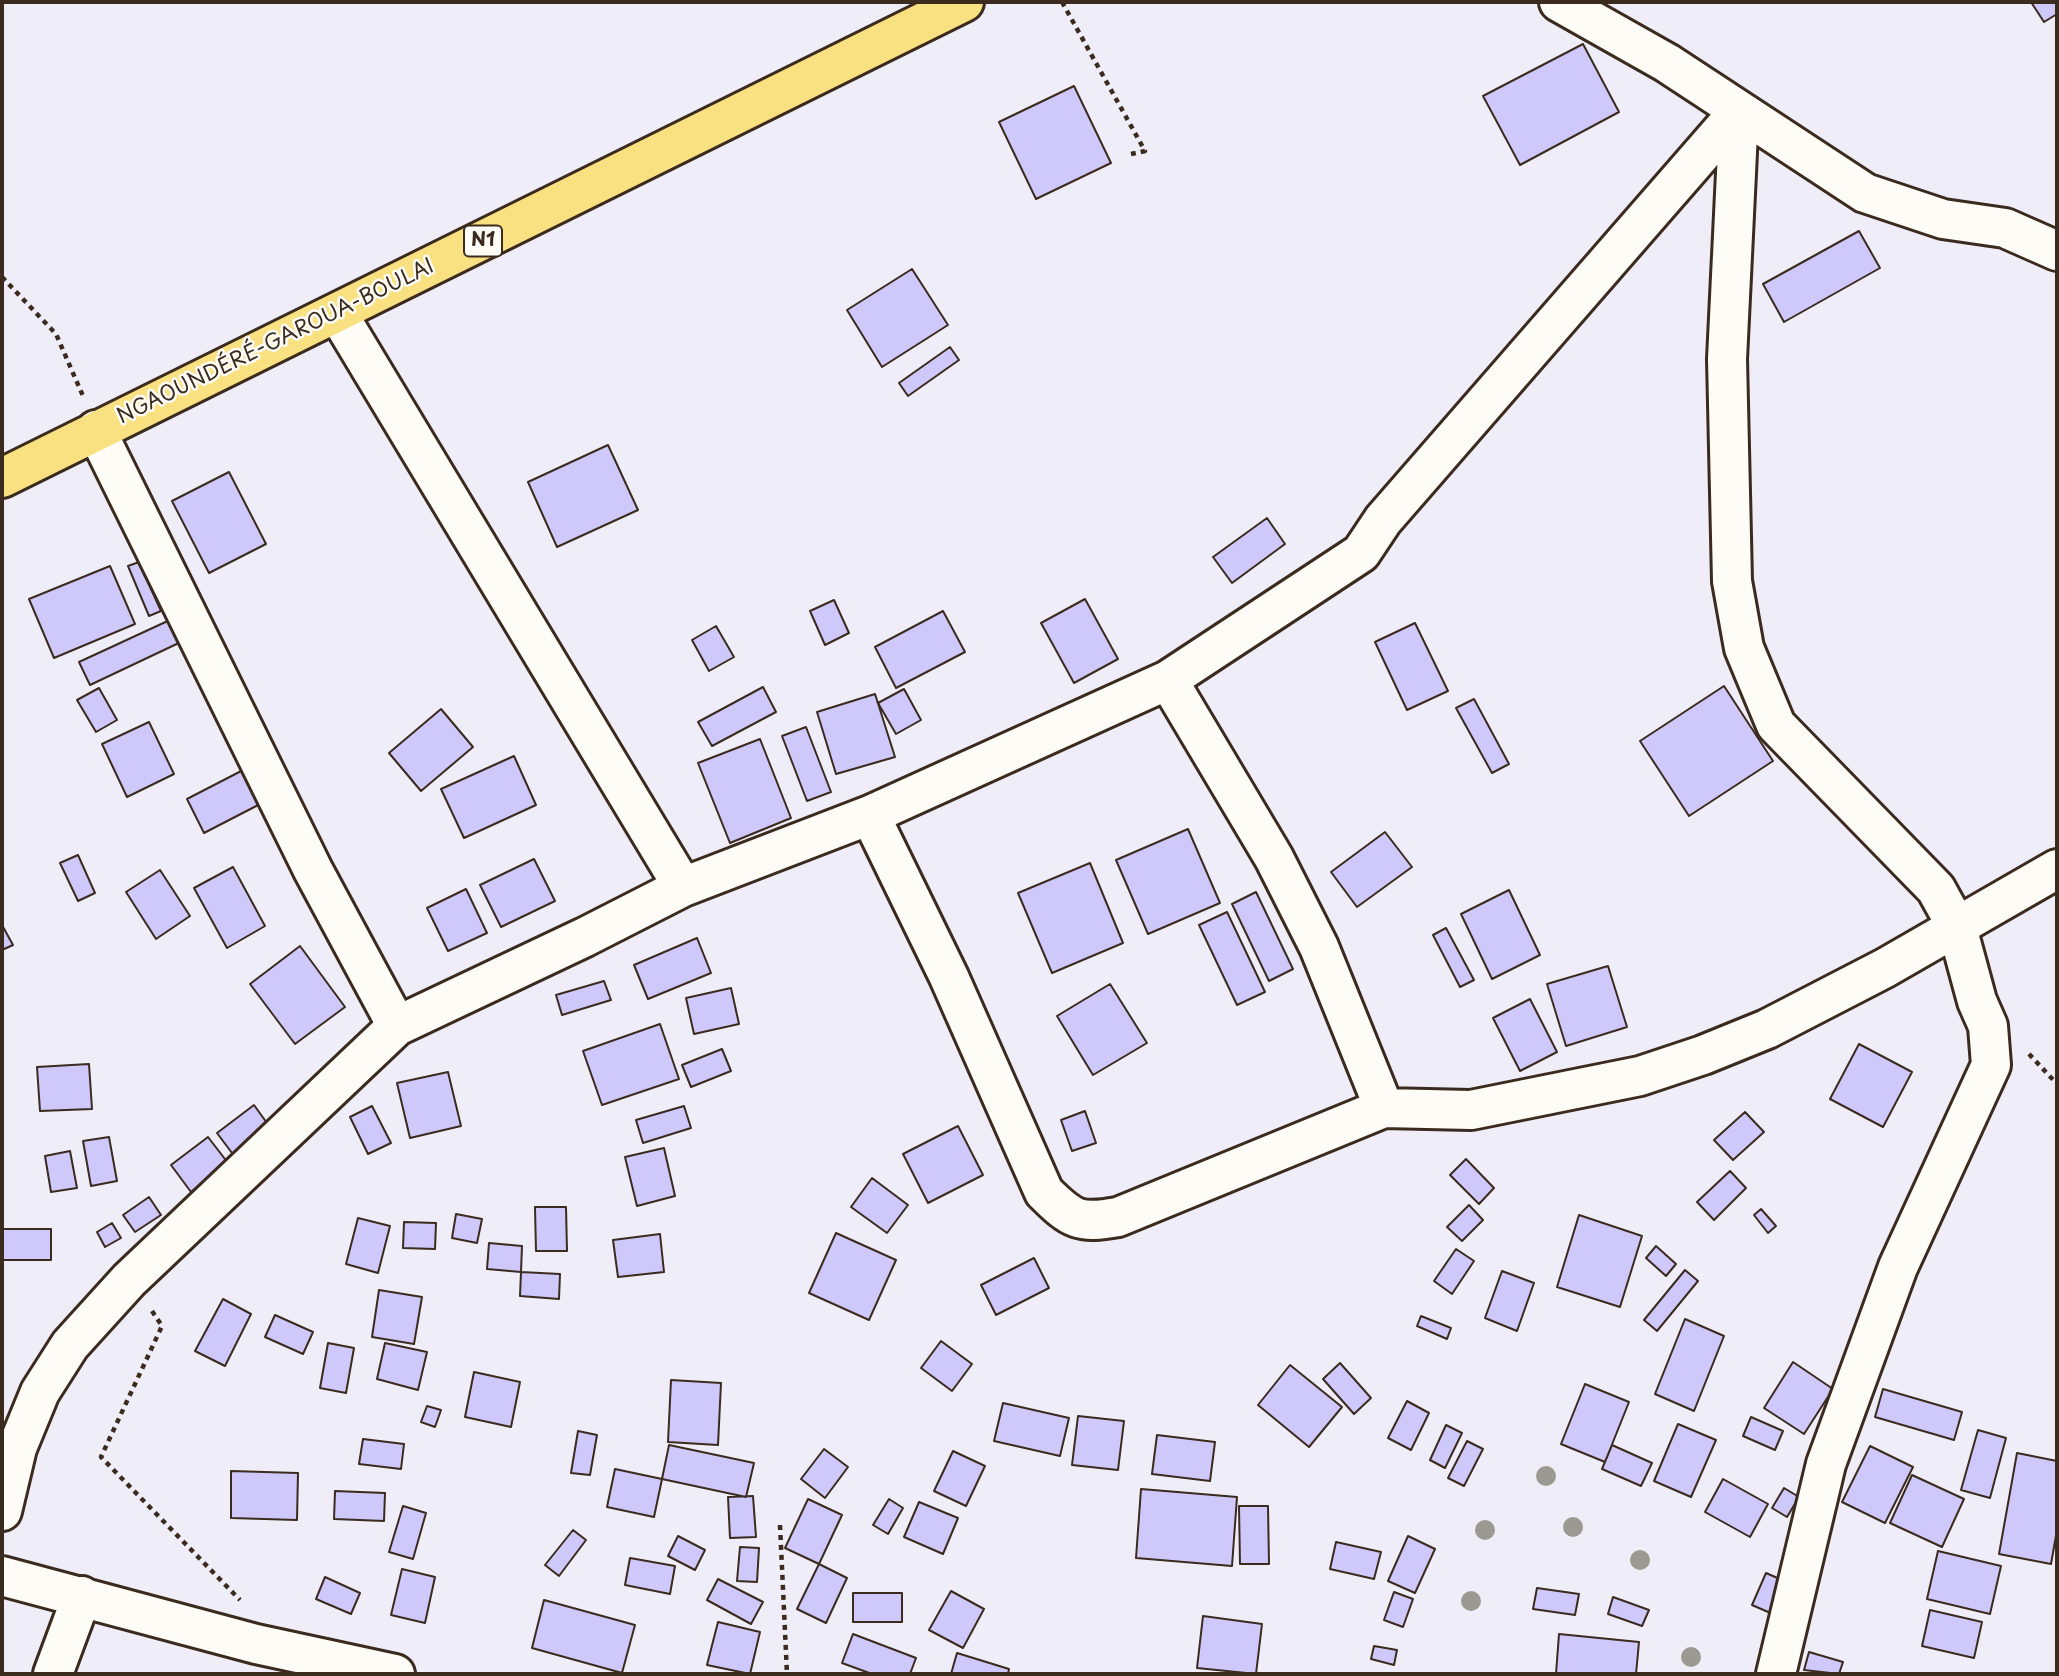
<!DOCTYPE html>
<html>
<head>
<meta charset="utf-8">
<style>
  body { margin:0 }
  #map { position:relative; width:2059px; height:1676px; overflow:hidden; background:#efedf8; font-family:"Playpen Sans",sans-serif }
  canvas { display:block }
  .frame { position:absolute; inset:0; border:4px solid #3b2a1e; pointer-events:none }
</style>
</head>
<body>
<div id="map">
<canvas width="2059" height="1676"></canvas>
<div class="frame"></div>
</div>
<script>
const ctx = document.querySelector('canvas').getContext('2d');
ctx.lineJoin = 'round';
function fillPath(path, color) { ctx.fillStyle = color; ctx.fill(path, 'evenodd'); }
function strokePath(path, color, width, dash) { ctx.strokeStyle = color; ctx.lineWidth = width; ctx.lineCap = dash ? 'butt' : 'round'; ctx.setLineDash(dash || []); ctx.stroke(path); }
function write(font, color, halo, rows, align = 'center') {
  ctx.font = font + ' "Playpen Sans",sans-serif'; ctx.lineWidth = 5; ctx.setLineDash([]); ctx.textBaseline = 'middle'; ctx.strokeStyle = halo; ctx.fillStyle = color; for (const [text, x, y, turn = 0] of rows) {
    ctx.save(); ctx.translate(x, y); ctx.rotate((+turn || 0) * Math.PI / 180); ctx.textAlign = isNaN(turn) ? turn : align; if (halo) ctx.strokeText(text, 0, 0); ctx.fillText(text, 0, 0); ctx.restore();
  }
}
const building = new Path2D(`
  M2031,2H2056L2057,14L2044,22Z
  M1583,44L1619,112L1520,165L1483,96Z
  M1074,86L1111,163L1036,199L999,122Z
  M1859,231L1880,268L1784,322L1763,284Z
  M912,269L948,325L882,367L847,310Z
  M950,347L959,360L908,396L899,383Z
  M608,445L638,510L557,547L528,482Z
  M229,472L266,544L209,573L172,501Z
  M1267,518L1285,544L1232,583L1213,557Z
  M139,562L161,611L149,616L128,566Z
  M110,566L135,624L54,658L29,599Z
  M1085,599L1118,659L1074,683L1041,623Z
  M834,600L849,633L825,645L810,611Z
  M943,611L965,652L896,688L875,647Z
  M172,619L183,641L90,685L79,662Z
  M1415,623L1448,691L1407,710L1375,642Z
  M716,626L734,657L709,671L692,640Z
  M1724,686L1773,761L1689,816L1640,741Z
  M763,687L776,712L712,746L698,722Z
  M99,688L117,720L96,732L77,700Z
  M904,689L921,720L896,734L878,703Z
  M875,694L895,757L836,774L817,712Z
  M1474,699L1509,764L1492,773L1456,708Z
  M441,709L473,747L421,791L389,753Z
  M149,722L174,774L127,797L102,744Z
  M806,727L831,792L807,801L782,736Z
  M760,739L791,818L730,843L698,763Z
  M514,756L536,805L464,838L441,789Z
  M247,768L264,802L204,833L187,799Z
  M1188,829L1220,903L1148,934L1116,860Z
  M1385,832L1412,867L1357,907L1331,872Z
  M78,855L95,893L78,901L60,863Z
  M534,859L555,901L501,927L480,885Z
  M1090,863L1123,943L1052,973L1018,893Z
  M233,867L265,926L227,948L194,888Z
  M160,870L190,916L156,939L126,892Z
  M466,889L487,933L448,951L427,908Z
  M1509,890L1540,955L1492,979L1461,914Z
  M1256,892L1293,969L1269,981L1232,904Z
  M1227,912L1265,992L1237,1005L1199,925Z
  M2,925L13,945L2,950Z
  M1446,928L1474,980L1460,987L1433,935Z
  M697,938L711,973L648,999L634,965Z
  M300,946L345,1007L295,1044L250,984Z
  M1608,966L1627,1027L1566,1046L1547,984Z
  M604,981L611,1000L562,1015L556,995Z
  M1110,984L1147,1043L1093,1075L1057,1016Z
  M731,988L739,1024L694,1034L686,998Z
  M1530,999L1557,1052L1520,1071L1493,1018Z
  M660,1024L679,1079L602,1105L583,1051Z
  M1859,1044L1912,1072L1883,1127L1830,1099Z
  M722,1049L731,1071L691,1087L682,1065Z
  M89,1064L92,1109L40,1111L37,1067Z
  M448,1072L461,1126L410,1138L397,1083Z
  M254,1105L272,1130L235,1157L217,1133Z
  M372,1106L391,1143L368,1154L350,1117Z
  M684,1106L691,1128L643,1143L636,1120Z
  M1085,1111L1096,1143L1072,1151L1061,1120Z
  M1745,1112L1764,1132L1733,1160L1714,1140Z
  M958,1126L983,1175L928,1203L903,1154Z
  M109,1137L117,1181L91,1186L83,1141Z
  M208,1137L228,1163L191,1192L171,1165Z
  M664,1148L675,1196L637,1206L625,1157Z
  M70,1151L77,1188L51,1192L45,1156Z
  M1466,1159L1494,1188L1479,1204L1450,1175Z
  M1730,1171L1746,1188L1714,1220L1697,1202Z
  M872,1178L908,1205L887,1233L851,1207Z
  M149,1197L161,1215L135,1232L123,1215Z
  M1469,1205L1483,1220L1462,1241L1447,1227Z
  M535,1207H566L567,1251H536Z
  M1761,1209L1776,1226L1768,1233L1754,1215Z
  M456,1214L482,1219L477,1243L452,1238Z
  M1579,1215L1642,1236L1620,1307L1557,1287Z
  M358,1218L390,1226L378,1273L346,1264Z
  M404,1222L436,1223L435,1249L403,1248Z
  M112,1223L121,1238L105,1247L97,1232Z
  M2,1229H51V1260H2Z
  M836,1233L896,1260L869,1320L809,1293Z
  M660,1234L664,1272L618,1277L613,1240Z
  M489,1243L522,1246L521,1272L487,1269Z
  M1656,1246L1676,1264L1666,1276L1646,1258Z
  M1456,1249L1474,1261L1452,1294L1434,1281Z
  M1034,1258L1049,1288L996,1315L981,1285Z
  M1685,1270L1698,1281L1657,1331L1644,1320Z
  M1502,1271L1534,1283L1517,1331L1485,1318Z
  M521,1272L560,1274L559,1299L520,1296Z
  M379,1290L422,1297L414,1344L372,1337Z
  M223,1299L251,1314L225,1366L195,1351Z
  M275,1315L313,1332L303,1354L265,1337Z
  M1421,1316L1451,1328L1447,1339L1417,1326Z
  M1685,1319L1724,1336L1694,1411L1655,1394Z
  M941,1341L972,1364L952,1391L921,1368Z
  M328,1343L354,1348L346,1393L320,1388Z
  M385,1343L427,1352L418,1390L377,1379Z
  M1793,1362L1833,1389L1804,1434L1764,1408Z
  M1340,1363L1371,1398L1354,1414L1323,1379Z
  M1290,1365L1342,1407L1309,1447L1258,1405Z
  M474,1372L520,1382L511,1427L465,1417Z
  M671,1380L721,1383L718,1445L668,1442Z
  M1585,1384L1629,1402L1605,1462L1561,1444Z
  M1883,1389L1962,1412L1954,1440L1875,1417Z
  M1407,1401L1429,1413L1411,1450L1388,1438Z
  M1003,1403L1069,1418L1060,1456L994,1441Z
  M427,1406L441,1410L435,1427L421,1422Z
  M1078,1416L1124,1421L1118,1470L1072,1465Z
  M1751,1417L1783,1431L1775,1450L1743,1436Z
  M1678,1424L1716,1440L1691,1497L1654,1481Z
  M1446,1425L1462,1433L1445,1468L1430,1460Z
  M1978,1430L2006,1438L1990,1498L1961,1490Z
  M578,1431L597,1435L590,1475L571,1473Z
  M1157,1435L1215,1442L1210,1481L1152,1474Z
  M363,1439L404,1444L401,1469L359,1464Z
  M1467,1441L1483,1449L1464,1486L1448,1478Z
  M669,1445L754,1463L746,1497L662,1479Z
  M1612,1445L1652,1463L1641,1486L1602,1469Z
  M1870,1446L1913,1467L1885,1523L1842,1502Z
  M824,1449L848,1467L825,1498L801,1479Z
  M953,1451L985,1466L966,1506L934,1491Z
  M2017,1453L2057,1461V1530L2051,1564L1999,1554Z
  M615,1469L662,1479L654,1517L607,1507Z
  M231,1471L298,1473L297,1520L231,1518Z
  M1912,1475L1964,1499L1942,1547L1890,1523Z
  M1723,1479L1768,1504L1750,1537L1705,1512Z
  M1784,1488L1799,1497L1787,1517L1772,1508Z
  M1141,1489L1237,1497L1232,1566L1136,1558Z
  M335,1491L385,1493L384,1521L334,1519Z
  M753,1496L756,1537L730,1538L728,1497Z
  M808,1499L842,1515L819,1564L785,1548Z
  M889,1499L903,1508L888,1534L873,1525Z
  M919,1502L958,1518L943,1554L904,1537Z
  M403,1506L426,1513L413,1559L389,1552Z
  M1239,1506H1268L1269,1564H1240Z
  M573,1530L586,1540L559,1576L545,1565Z
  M678,1536L705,1550L695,1570L668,1556Z
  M1408,1536L1435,1549L1415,1593L1388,1581Z
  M1336,1542L1381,1552L1374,1579L1330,1569Z
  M740,1547L759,1548L757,1582L737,1581Z
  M1938,1551L2001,1566L1990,1614L1927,1599Z
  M630,1558L675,1566L670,1594L625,1585Z
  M819,1564L847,1578L826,1623L797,1609Z
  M402,1569L435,1577L425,1623L391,1615Z
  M1766,1573L1789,1583L1775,1615L1752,1605Z
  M325,1577L360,1593L351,1614L316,1599Z
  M718,1579L763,1602L751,1624L707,1600Z
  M1537,1588L1579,1594L1575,1615L1533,1609Z
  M951,1591L984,1609L963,1648L929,1630Z
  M1394,1592L1413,1599L1403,1627L1384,1620Z
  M853,1593H902V1622H853Z
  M1613,1597L1649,1610L1642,1626L1608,1614Z
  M544,1600L635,1625L622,1673L532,1648Z
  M1930,1610L1982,1622L1974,1658L1922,1646Z
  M1203,1616L1262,1624L1256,1674L1197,1668Z
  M718,1622L760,1632L750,1674L707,1665Z
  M853,1634L916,1658L910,1674H872L842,1663Z
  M1559,1634L1639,1642L1636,1674H1556Z
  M1374,1646L1397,1650L1394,1665L1371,1659Z
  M1809,1652L1843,1662L1839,1674L1804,1670Z
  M957,1653L1009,1669L1008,1674H951Z`);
fillPath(building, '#cfc9fb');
strokePath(building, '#3b2a1e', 2);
const minor = new Path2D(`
  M1559,2L1667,63L1865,193L1943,219L2005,228L2057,251
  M1739,111L1727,359L1732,581L1744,648L1776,725L1936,889L1957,927L1977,1001L1988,1026L1991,1065L1898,1267L1826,1464L1776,1674
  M338,314L683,887L870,815L949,977L1044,1192C1072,1220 1079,1224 1118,1217L1384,1108L1471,1110L1640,1076L1703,1055L1767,1029L1885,968L2057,869
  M96,430L313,870L397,1026L585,937L683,887
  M1168,680L1361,553L1383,520L1739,111
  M870,815L1168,680L1274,858L1319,947L1384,1108
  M2,1511L17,1448L40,1392L70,1345L129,1280L397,1026
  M2,1576L256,1644L395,1674
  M53,1674L82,1596`);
const highway = new Path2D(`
  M2,478L964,2`);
strokePath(minor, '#3b2a1e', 44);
strokePath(highway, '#3b2a1e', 44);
strokePath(new Path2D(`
  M1062,2L1145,151L1131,154
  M2,277L56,334L83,396
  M2029,1054L2057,1084
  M152,1311L162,1326L101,1457L240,1600
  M780,1525L787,1674`), '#3b2a1e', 4.5, [5, 5]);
strokePath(minor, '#fdfcf7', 38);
strokePath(highway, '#f9e181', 38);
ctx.fillStyle = '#9a9a92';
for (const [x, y] of [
  [1546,1476],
  [1573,1527],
  [1485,1530],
  [1640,1560],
  [1471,1601],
  [1691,1657]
]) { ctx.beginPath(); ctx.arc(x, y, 10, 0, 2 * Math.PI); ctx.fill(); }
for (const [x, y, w] of [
  [483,241,38]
]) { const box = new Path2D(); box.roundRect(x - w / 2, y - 15.5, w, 31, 5); ctx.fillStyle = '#fdfcf7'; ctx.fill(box); strokePath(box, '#3b2a1e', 2); }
write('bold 19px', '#3b2a1e', null, [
  ["N1",483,241]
]);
write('21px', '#3b2a1e', '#fdfcf7', [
  ["NGAOUNDÉRÉ-GAROUA-BOULAI",276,342,-26]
]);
</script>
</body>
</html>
